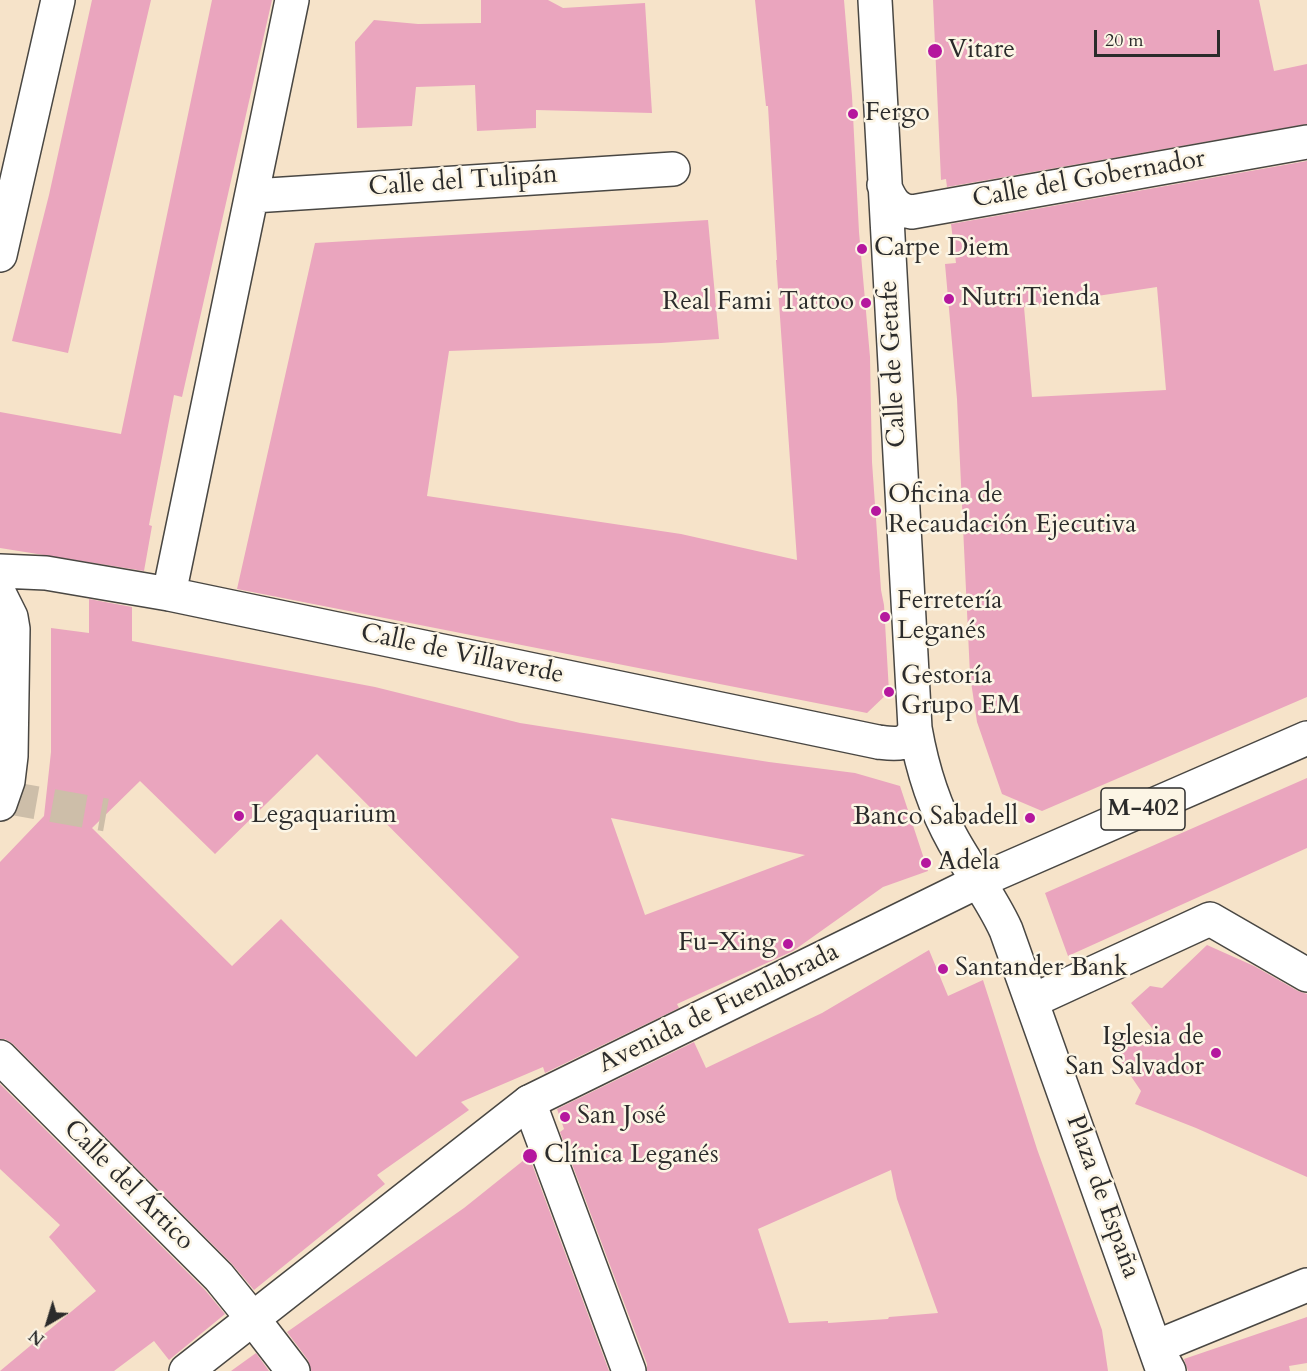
<!DOCTYPE html>
<html>
<head>
<meta charset="utf-8">
<style>
  body { margin:0 }
  #map { position:relative; width:1307px; height:1371px; overflow:hidden; background:#f6e3c9; font-family:Cardo,serif }
  canvas { display:block }
  .north { position:absolute; left:18px; top:1293px; width:60px; height:60px; -webkit-text-stroke:4px #fcf5e5; paint-order:stroke; rotate:218deg; font-size:16px; font-weight:700; line-height:24px; text-align:center; color:#2b2b2b }
  .north::after { content:''; display:block; margin:auto; width:21px; height:27px; background:#2b2b2b; clip-path:polygon(50% 0,100% 100%,50% 72%,0 100%) }
  .scale { position:absolute; left:1094px; top:30px; width:126px; height:27px; box-sizing:border-box; border:3px solid #2b2b2b; border-top:0; padding-left:8px; font-size:18px; line-height:21px; white-space:nowrap; color:#2b2b2b; -webkit-text-stroke:4px #fcf5e5; paint-order:stroke }
</style>
</head>
<body>
<div id="map">
<canvas width="1307" height="1371"></canvas>
<div class="north">N</div>
<div class="scale">20 m</div>
</div>
<script>
const ctx = document.querySelector('canvas').getContext('2d');
ctx.lineJoin = 'round';
function fillPath(path, color) { ctx.fillStyle = color; ctx.fill(path, 'evenodd'); }
function strokePath(path, color, width, dash) { ctx.strokeStyle = color; ctx.lineWidth = width; ctx.lineCap = dash ? 'butt' : 'round'; ctx.setLineDash(dash || []); ctx.stroke(path); }
function write(font, color, halo, rows, align = 'center') {
  ctx.font = font + ' Cardo,serif'; ctx.lineWidth = 5; ctx.setLineDash([]); ctx.textBaseline = 'middle'; ctx.strokeStyle = halo; ctx.fillStyle = color; for (const [text, x, y, turn = 0] of rows) {
    ctx.save(); ctx.translate(x, y); ctx.rotate((+turn || 0) * Math.PI / 180); ctx.textAlign = isNaN(turn) ? turn : align; if (halo) ctx.strokeText(text, 0, 0); ctx.fillText(text, 0, 0); ctx.restore();
  }
}
fillPath(new Path2D(`
  M92,0H151L68,353L12,341L49,195Z
  M212,0H272L182,397L174,395L149,525L152,526L144,571L0,548V412L121,434Z
  M481,0H548L563,8L645,3L652,113L536,110V128L477,131L475,85L416,87L412,126L357,128L355,42L374,20L418,24L481,23Z
  M755,0H844L852,96L859,232L870,357L872,462L881,590L884,605L889,692L867,713L237,589L315,243L708,220L719,339L661,343L449,351L427,496L681,534L797,560L776,260H777L768,106H766Z
  M933,0H1259L1274,71L1307,64V124L947,187L946,179L941,180Z
  M1307,161V697L1042,811L1002,794L977,722L970,675L957,399L945,264L956,263L951,224ZM1157,287L1166,390L1032,397L1024,307Z
  M89,599L132,607V641L375,687L520,723L769,762L855,773L900,786L928,871L883,887L793,951L677,1004L679,1008L545,1073L543,1067L461,1102L469,1110L377,1175L385,1184L254,1290L232,1264L13,1044L5,1039H0V862L44,816L51,752V628L89,633ZM317,754L519,957L416,1057L281,919L232,966L92,828L140,781L215,854ZM611,818L805,855L645,915Z
  M1307,778V848L1068,956L1045,893Z
  M1207,945L1254,966L1298,991L1307,994V1177L1196,1128L1135,1104L1141,1091L1105,1038L1157,1034L1131,1003L1150,986L1162,988Z
  M929,950L948,996L983,980L1037,1149L1102,1330L1108,1371H647V1364L560,1132L564,1129L557,1109L694,1042L706,1068L822,1013ZM891,1170L897,1199L938,1313L889,1317L888,1319L828,1323V1321L789,1323L758,1229Z
  M0,1084L205,1290L225,1314L169,1360L154,1341L114,1371H0L96,1291L49,1237L60,1225L0,1169Z
  M529,1156L609,1371H311L308,1360L287,1332L464,1208Z
  M1307,1317V1363L1289,1366L1290,1371H1188L1184,1359Z
  M256,1353L269,1371H231Z`), '#eaa5be');
strokePath(new Path2D(`
  M4,797L106,815`), '#cdbea9', 33, [33, 16]);
const pedestrian = new Path2D(`
  M1032,1001L1210,919L1307,975
  M529,1102L629,1371
  M253,1319L293,1371
  M1169,1371L1156,1347L1307,1285`);
const minor = new Path2D(`
  M875,0L915,728C922,768 934,807 954,842C971,872 992,899 1006,930L1163,1371
  M884,185C890,199 895,210 912,212L1307,142
  M253,196L673,169
  M0,255L58,0
  M0,571L46,573L169,594L878,742C895,744 908,747 915,728
  M169,594L292,0
  M0,595L11,617L13,629L11,756L8,781L0,804
  M0,1057L219,1277L253,1319`);
const trunk = new Path2D(`
  M186,1371L529,1102L979,881L1307,738`);
strokePath(pedestrian, '#494743', 36);
strokePath(minor, '#494743', 36);
strokePath(trunk, '#494743', 36);
strokePath(pedestrian, '#fff', 33);
strokePath(minor, '#fff', 33);
strokePath(trunk, '#fff', 33);
for (const [x, y, r, color] of [
  [935,51,8,"#b5179e"],
  [853,114,6,"#b5179e"],
  [862,249,6,"#b5179e"],
  [949,299,6,"#b5179e"],
  [866,303,6,"#b5179e"],
  [876,511,6,"#b5179e"],
  [885,617,6,"#b5179e"],
  [889,692,6,"#b5179e"],
  [239,816,6,"#b5179e"],
  [1030,818,6,"#b5179e"],
  [926,863,6,"#b5179e"],
  [788,944,6,"#b5179e"],
  [943,969,6,"#b5179e"],
  [1216,1053,6,"#b5179e"],
  [565,1117,6,"#b5179e"],
  [530,1156,8,"#b5179e"]
]) { const dot = new Path2D(); dot.arc(x, y, r, 0, 2 * Math.PI); ctx.fillStyle = color; ctx.fill(dot); strokePath(dot, '#fcf5e5', 2); }
for (const [x, y, w] of [
  [1143,809,84]
]) { const box = new Path2D(); box.roundRect(x - w / 2, y - 21, w, 42, 4.5); ctx.fillStyle = '#fcf5e5'; ctx.fill(box); strokePath(box, '#2b2b2b', 1.5); }
write('bold 24px', '#2b2b2b', null, [
  ["M-402",1143,809]
]);
write('26px', '#2b2b2b', '#fcf5e5', [
  ["Vitare",948,51],
  ["Fergo",865,114],
  ["Carpe Diem",874,249],
  ["NutriTienda",961,299],
  ["Real Fami Tattoo",854,303,"right"],
  ["Oficina de",888,496],
  ["Recaudación Ejecutiva",888,526],
  ["Ferretería",897,602],
  ["Leganés",897,632],
  ["Gestoría",901,677],
  ["Grupo EM",901,707],
  ["Legaquarium",251,816],
  ["Banco Sabadell",1018,818,"right"],
  ["Adela",938,863],
  ["Fu-Xing",776,944,"right"],
  ["Santander Bank",955,969],
  ["Iglesia de",1204,1038,"right"],
  ["San Salvador",1204,1068,"right"],
  ["San José",577,1117],
  ["Clínica Leganés",544,1156]
], 'left');
write('26px', '#2b2b2b', '#fcf5e5', [
  ["Calle del Gobernador",1089,180,-10],
  ["Calle del Tulipán",463,182,-4],
  ["Calle de Getafe",894,364,-93],
  ["Calle de Villaverde",462,655,12],
  ["Avenida de Fuenlabrada",719,1009,-26],
  ["Calle del Ártico",128,1186,45],
  ["Plaza de España",1102,1197,70]
]);
</script>
</body>
</html>
